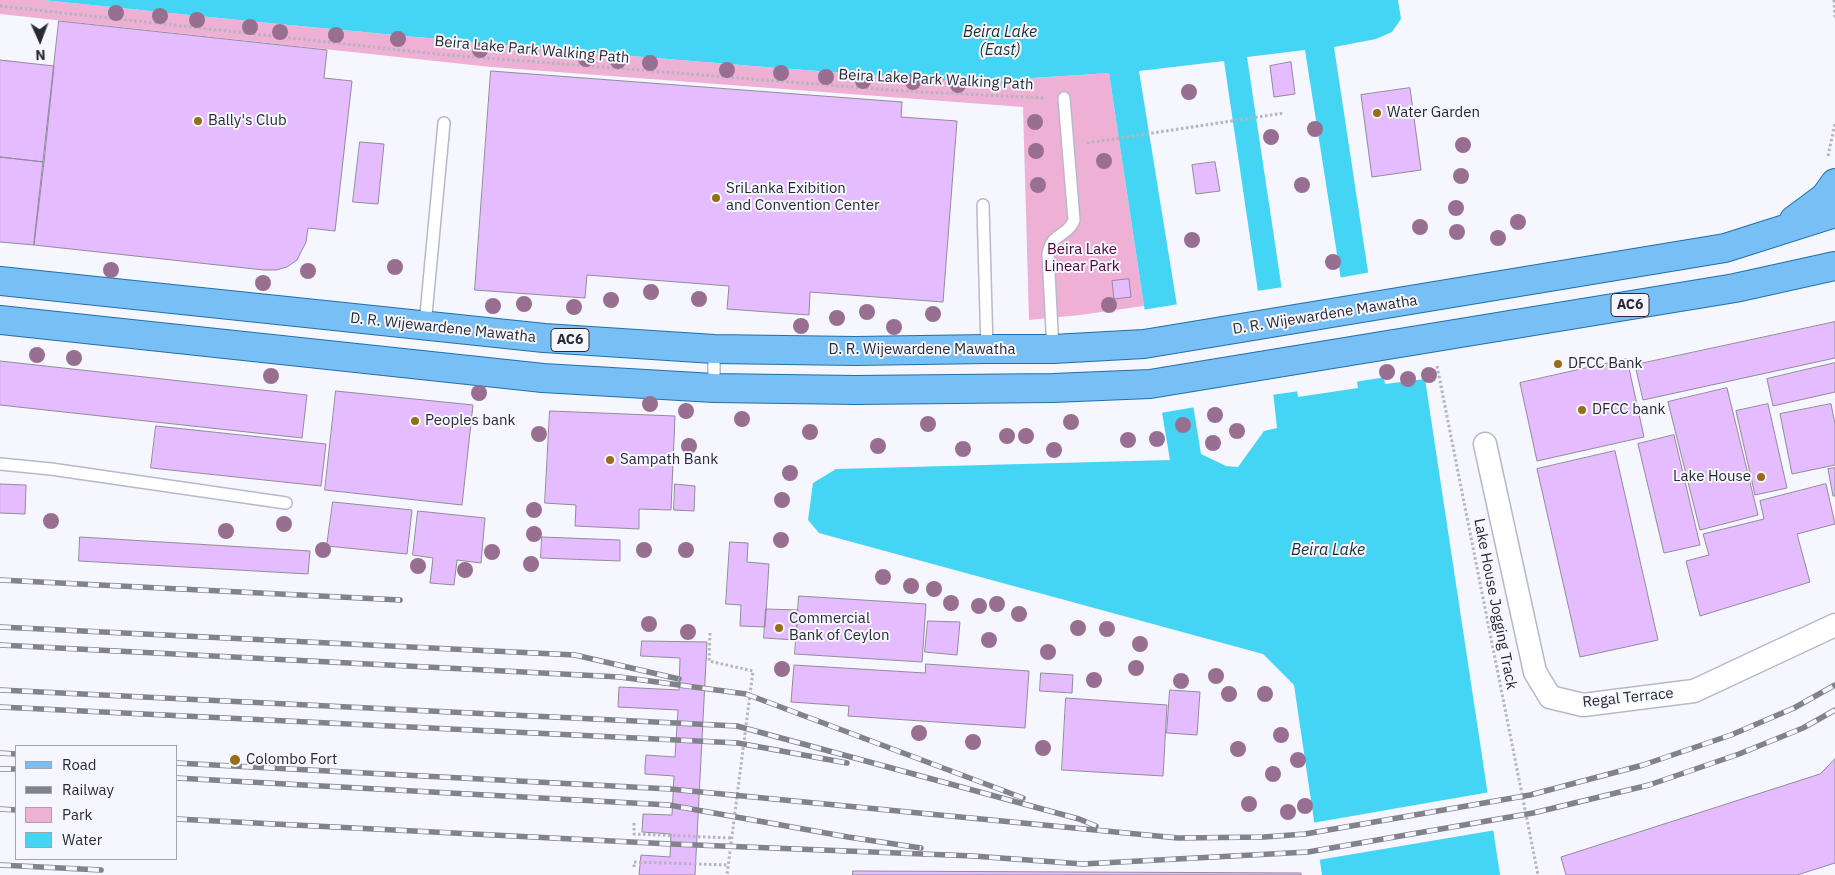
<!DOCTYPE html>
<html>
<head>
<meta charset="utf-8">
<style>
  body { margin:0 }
  #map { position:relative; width:1835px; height:875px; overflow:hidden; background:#f5f6fe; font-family:"IBM Plex Sans",sans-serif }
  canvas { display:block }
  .legend { position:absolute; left:15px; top:745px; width:162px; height:115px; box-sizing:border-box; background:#f5f6fe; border:1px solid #a3a4ac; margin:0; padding:6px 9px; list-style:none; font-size:15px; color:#292a31 }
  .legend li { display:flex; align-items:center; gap:10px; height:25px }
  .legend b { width:25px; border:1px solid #a3a4ac }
  .north { position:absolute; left:15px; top:15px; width:50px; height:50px; -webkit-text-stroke:4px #f5f6fe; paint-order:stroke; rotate:178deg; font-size:14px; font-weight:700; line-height:20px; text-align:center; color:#292a31 }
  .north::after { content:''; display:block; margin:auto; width:18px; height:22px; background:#292a31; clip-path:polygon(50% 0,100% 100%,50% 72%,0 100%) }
</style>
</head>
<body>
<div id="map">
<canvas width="1835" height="875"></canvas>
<ul class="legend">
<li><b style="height:6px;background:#77bff4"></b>Road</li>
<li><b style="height:6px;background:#82838a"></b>Railway</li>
<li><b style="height:14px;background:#eeb0d4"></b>Park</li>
<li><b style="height:14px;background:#45d5f4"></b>Water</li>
</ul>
<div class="north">N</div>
</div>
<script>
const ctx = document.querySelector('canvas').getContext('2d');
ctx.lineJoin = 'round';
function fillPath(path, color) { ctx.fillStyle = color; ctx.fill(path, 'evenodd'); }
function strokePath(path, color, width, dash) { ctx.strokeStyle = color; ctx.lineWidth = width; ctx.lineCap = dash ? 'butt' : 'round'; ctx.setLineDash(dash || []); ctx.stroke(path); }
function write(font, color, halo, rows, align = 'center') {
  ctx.font = font + ' "IBM Plex Sans",sans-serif'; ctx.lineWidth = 4; ctx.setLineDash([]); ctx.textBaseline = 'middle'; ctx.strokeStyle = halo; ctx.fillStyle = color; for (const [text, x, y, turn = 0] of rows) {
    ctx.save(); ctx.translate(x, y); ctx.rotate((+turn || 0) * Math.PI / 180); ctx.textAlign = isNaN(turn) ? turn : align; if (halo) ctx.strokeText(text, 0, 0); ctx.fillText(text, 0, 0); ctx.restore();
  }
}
fillPath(new Path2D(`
  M0,0H43C368,34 692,64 1018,85L1024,83L1032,78L1109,73L1144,306L1080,315L1029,320L1023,107L491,67L0,14Z`), '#eeb0d4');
fillPath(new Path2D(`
  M43,0H1398L1401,19L1392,32L1376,39L1334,47L1385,384L1425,379L1500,875H1322L1294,685L1263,654L819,533L808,520L813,483L836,469L1170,460L1144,306L1109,73L1032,78L1024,83L1018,85C693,64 368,34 43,0ZM1305,50L1358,388L1298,397L1247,57ZM1224,61L1274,400L1277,428L1264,431L1238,467L1226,466L1201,454L1139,71Z`), '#45d5f4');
fillPath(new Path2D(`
  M1371,272L1386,377L1355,382L1338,278Z
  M1284,287L1300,391L1271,395L1256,291Z
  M1179,304L1196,407L1160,413L1142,310Z
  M1490,792L1496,830L1318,860L1312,823Z`), '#f5f6fe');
const building = new Path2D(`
  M59,21L327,50L324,78L352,81L335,231L308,228L306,242L297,260L287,267L276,270H264L34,245Z
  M0,60L54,66L44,162L0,157Z
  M1291,62L1295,94L1274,97L1270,66Z
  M491,71L902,102L901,117L957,121L943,302L810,292L809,315L727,309L729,286L587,275L585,298L475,290Z
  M1410,88L1421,170L1372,177L1361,95Z
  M360,142L384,144L378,204L353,202Z
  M0,157L44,162L34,245L0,242Z
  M1215,162L1220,191L1196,194L1192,165Z
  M1129,279L1131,297L1114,299L1112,281Z
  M1835,322V358L1643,400L1635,365Z
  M1627,359L1644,437L1537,461L1520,383Z
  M0,361L307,395L302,438L0,405Z
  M1835,363V392L1773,406L1767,379Z
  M1727,388L1758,515L1700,530L1668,402Z
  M336,391L473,405L462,505L325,490Z
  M1768,404L1787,488L1755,495L1736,411Z
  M1831,404L1835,424V465L1792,474L1780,414Z
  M550,411L675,416L671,510L639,509V529L575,526L576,505L545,503Z
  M156,426L326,444L321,486L151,468Z
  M1674,435L1700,545L1664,553L1638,444Z
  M1615,451L1658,640L1580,657L1537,469Z
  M1835,468V496H1833L1828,469Z
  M0,484L26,485L25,514L0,513Z
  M675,484L695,486L694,511L674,510Z
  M1826,484L1835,524L1797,534L1810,582L1700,616L1686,561L1709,555L1703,534L1764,519L1760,501Z
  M333,502L412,510L407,554L327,546Z
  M418,511L485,518L481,563L457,560L454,585L430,583L433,558L413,555Z
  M80,537L310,551L308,574L79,561Z
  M542,537L620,540V561L541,558Z
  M730,542L748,543L747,562L769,564L765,627L740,626L741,605L726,604Z
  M799,596L926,604L922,662L795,654Z
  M766,609L798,610L796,640L764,638Z
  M928,621L960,622L957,655L925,652Z
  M642,641L707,642L695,875H639L641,855L670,857L671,834L642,832L643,814L672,815L674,776L645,774V766L646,755L675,757L678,710L618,707L619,687L679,690L680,658L641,656Z
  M926,664L1029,671L1025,728L848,716L849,706L791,702L794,665L925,673Z
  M1041,673L1073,675L1072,693L1040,691Z
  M1170,690L1200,692L1197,735L1167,733Z
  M1066,698L1167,705L1163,776L1062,770Z
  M1835,759V863L1797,875H1566L1561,857L1820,774Z
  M853,871L1301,873V875H853Z`);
fillPath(building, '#e4bcff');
strokePath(building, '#938a99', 1);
const lane = new Path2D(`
  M983,205L987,349
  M425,325L444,123
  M1053,349L1048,254C1052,231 1067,238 1074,220L1064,98
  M714,388V349
  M0,464L51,469L286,503`);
const street = new Path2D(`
  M1485,444L1535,672L1550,697L1583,705L1694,691L1835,625`);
const primary = new Path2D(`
  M1794,220L1825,197L1835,183
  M0,281L544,338L714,349L855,351L987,349H1053L1144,344L1725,248L1835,213
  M0,320L543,378L714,388L856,390L1053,388L1150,384L1735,288L1835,266`);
strokePath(lane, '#b7b9cb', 14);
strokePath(street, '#b7b9cb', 25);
strokePath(primary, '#216fab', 30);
strokePath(new Path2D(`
  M1834,0L1835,18
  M0,6L437,54L903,91L1044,98
  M1087,143L1284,113
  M1828,156L1835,123
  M1437,366L1538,875
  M710,633L709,661L753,671L727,875
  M634,823V834L731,838
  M634,867V862L728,865`), '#b4b5bd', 3, [2.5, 2.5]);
strokePath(lane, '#fff', 11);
strokePath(street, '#fff', 22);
strokePath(primary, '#77bff4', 28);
const rail = new Path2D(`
  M0,580L400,600
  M0,627L575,655L679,679
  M0,645L620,677L746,694L1023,798
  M0,690L737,726L1079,819L1096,826
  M0,707L738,743L847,763
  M0,753L16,754
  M176,763L670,789L1178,838L1264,837L1305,834L1530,795L1643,765L1731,735L1794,708L1835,685
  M0,769H16
  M176,778L669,805L848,837L921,848
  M0,809L16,810
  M176,819L671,844L973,856L1083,864L1308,852L1533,813L1649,785L1739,754L1803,728L1835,710
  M0,865L101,870`);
strokePath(rail, '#82838a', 5.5);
strokePath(rail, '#f5f6fe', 4, [11]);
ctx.fillStyle = '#996f91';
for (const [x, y] of [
  [116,13],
  [160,16],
  [197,20],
  [250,27],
  [280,32],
  [336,35],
  [398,39],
  [480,50],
  [586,59],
  [618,61],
  [650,63],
  [727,70],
  [781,73],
  [826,77],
  [863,81],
  [913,82],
  [958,85],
  [1189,92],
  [1035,122],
  [1315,129],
  [1271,137],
  [1463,145],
  [1036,151],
  [1104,161],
  [1461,176],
  [1038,185],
  [1302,185],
  [1456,208],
  [1518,222],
  [1420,227],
  [1457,232],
  [1498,238],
  [1192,240],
  [1333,262],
  [395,267],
  [111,270],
  [308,271],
  [263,283],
  [651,292],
  [699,299],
  [611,300],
  [524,304],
  [1109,305],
  [493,306],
  [574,307],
  [867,312],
  [933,314],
  [837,318],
  [801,326],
  [894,327],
  [37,355],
  [74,358],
  [1387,372],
  [1429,375],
  [271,376],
  [1408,379],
  [479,393],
  [650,404],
  [686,411],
  [1215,415],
  [742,419],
  [1071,422],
  [928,424],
  [1183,425],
  [1237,431],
  [810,432],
  [539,434],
  [1007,436],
  [1026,436],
  [1157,439],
  [1128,440],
  [1213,443],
  [689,446],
  [878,446],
  [963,449],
  [1054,450],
  [790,473],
  [782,500],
  [534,510],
  [51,521],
  [284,524],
  [226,531],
  [534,534],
  [781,540],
  [323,550],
  [644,550],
  [686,550],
  [492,552],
  [531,564],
  [418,566],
  [465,570],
  [883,577],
  [911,586],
  [934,589],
  [951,603],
  [997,604],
  [979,606],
  [1019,614],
  [649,624],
  [1078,628],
  [1107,629],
  [688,632],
  [989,640],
  [1140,644],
  [1048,652],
  [1136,668],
  [782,669],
  [1216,676],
  [1094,680],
  [1181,681],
  [1229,694],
  [1265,694],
  [919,733],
  [1281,735],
  [973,742],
  [1043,748],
  [1238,749],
  [1298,760],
  [1273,774],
  [1249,804],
  [1305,806],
  [1288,812]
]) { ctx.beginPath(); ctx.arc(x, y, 8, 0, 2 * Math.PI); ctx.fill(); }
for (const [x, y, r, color] of [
  [1377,113,5,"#966d18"],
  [198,121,5,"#966d18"],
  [716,198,5,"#966d18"],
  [1558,364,5,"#966d18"],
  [1582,410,5,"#966d18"],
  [415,421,5,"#966d18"],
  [610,460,5,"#966d18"],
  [1761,477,5,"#966d18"],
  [779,628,5,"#966d18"],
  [235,760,6,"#966d18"]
]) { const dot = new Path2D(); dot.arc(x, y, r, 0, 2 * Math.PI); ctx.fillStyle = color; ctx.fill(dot); strokePath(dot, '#f5f6fe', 2); }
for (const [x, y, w] of [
  [1630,305,38],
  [570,340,38]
]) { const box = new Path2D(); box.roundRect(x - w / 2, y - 11.5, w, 23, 4); ctx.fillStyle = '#f5f6fe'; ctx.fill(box); strokePath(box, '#292a31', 1); }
write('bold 14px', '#292a31', null, [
  ["AC6",1630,305],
  ["AC6",570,340]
]);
write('15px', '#292a31', '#f5f6fe', [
  ["Beira Lake Park Walking Path",532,50,5],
  ["Beira Lake Park Walking Path",936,80,3],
  ["D. R. Wijewardene Mawatha",1325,315,-9],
  ["D. R. Wijewardene Mawatha",443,328,6],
  ["D. R. Wijewardene Mawatha",922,350],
  ["Lake House Jogging Track",1495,604,79],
  ["Regal Terrace",1628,698,-6]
]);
write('15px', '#292a31', '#f5f6fe', [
  ["Water Garden",1387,113],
  ["Bally's Club",208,121],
  ["SriLanka Exibition",726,189],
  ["and Convention Center",726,206],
  ["DFCC Bank",1568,364],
  ["DFCC bank",1592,410],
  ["Peoples bank",425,421],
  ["Sampath Bank",620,460],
  ["Lake House",1751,477,"right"],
  ["Commercial",789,619],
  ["Bank of Ceylon",789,636],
  ["Colombo Fort",246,760]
], 'left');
write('15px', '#4e0038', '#f5f6fe', [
  ["Beira Lake",1082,250],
  ["Linear Park",1082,267]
]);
write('italic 16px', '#162d33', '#f5f6fe', [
  ["Beira Lake",1000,32],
  ["(East)",1000,50],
  ["Beira Lake",1328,550]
]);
</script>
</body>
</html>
